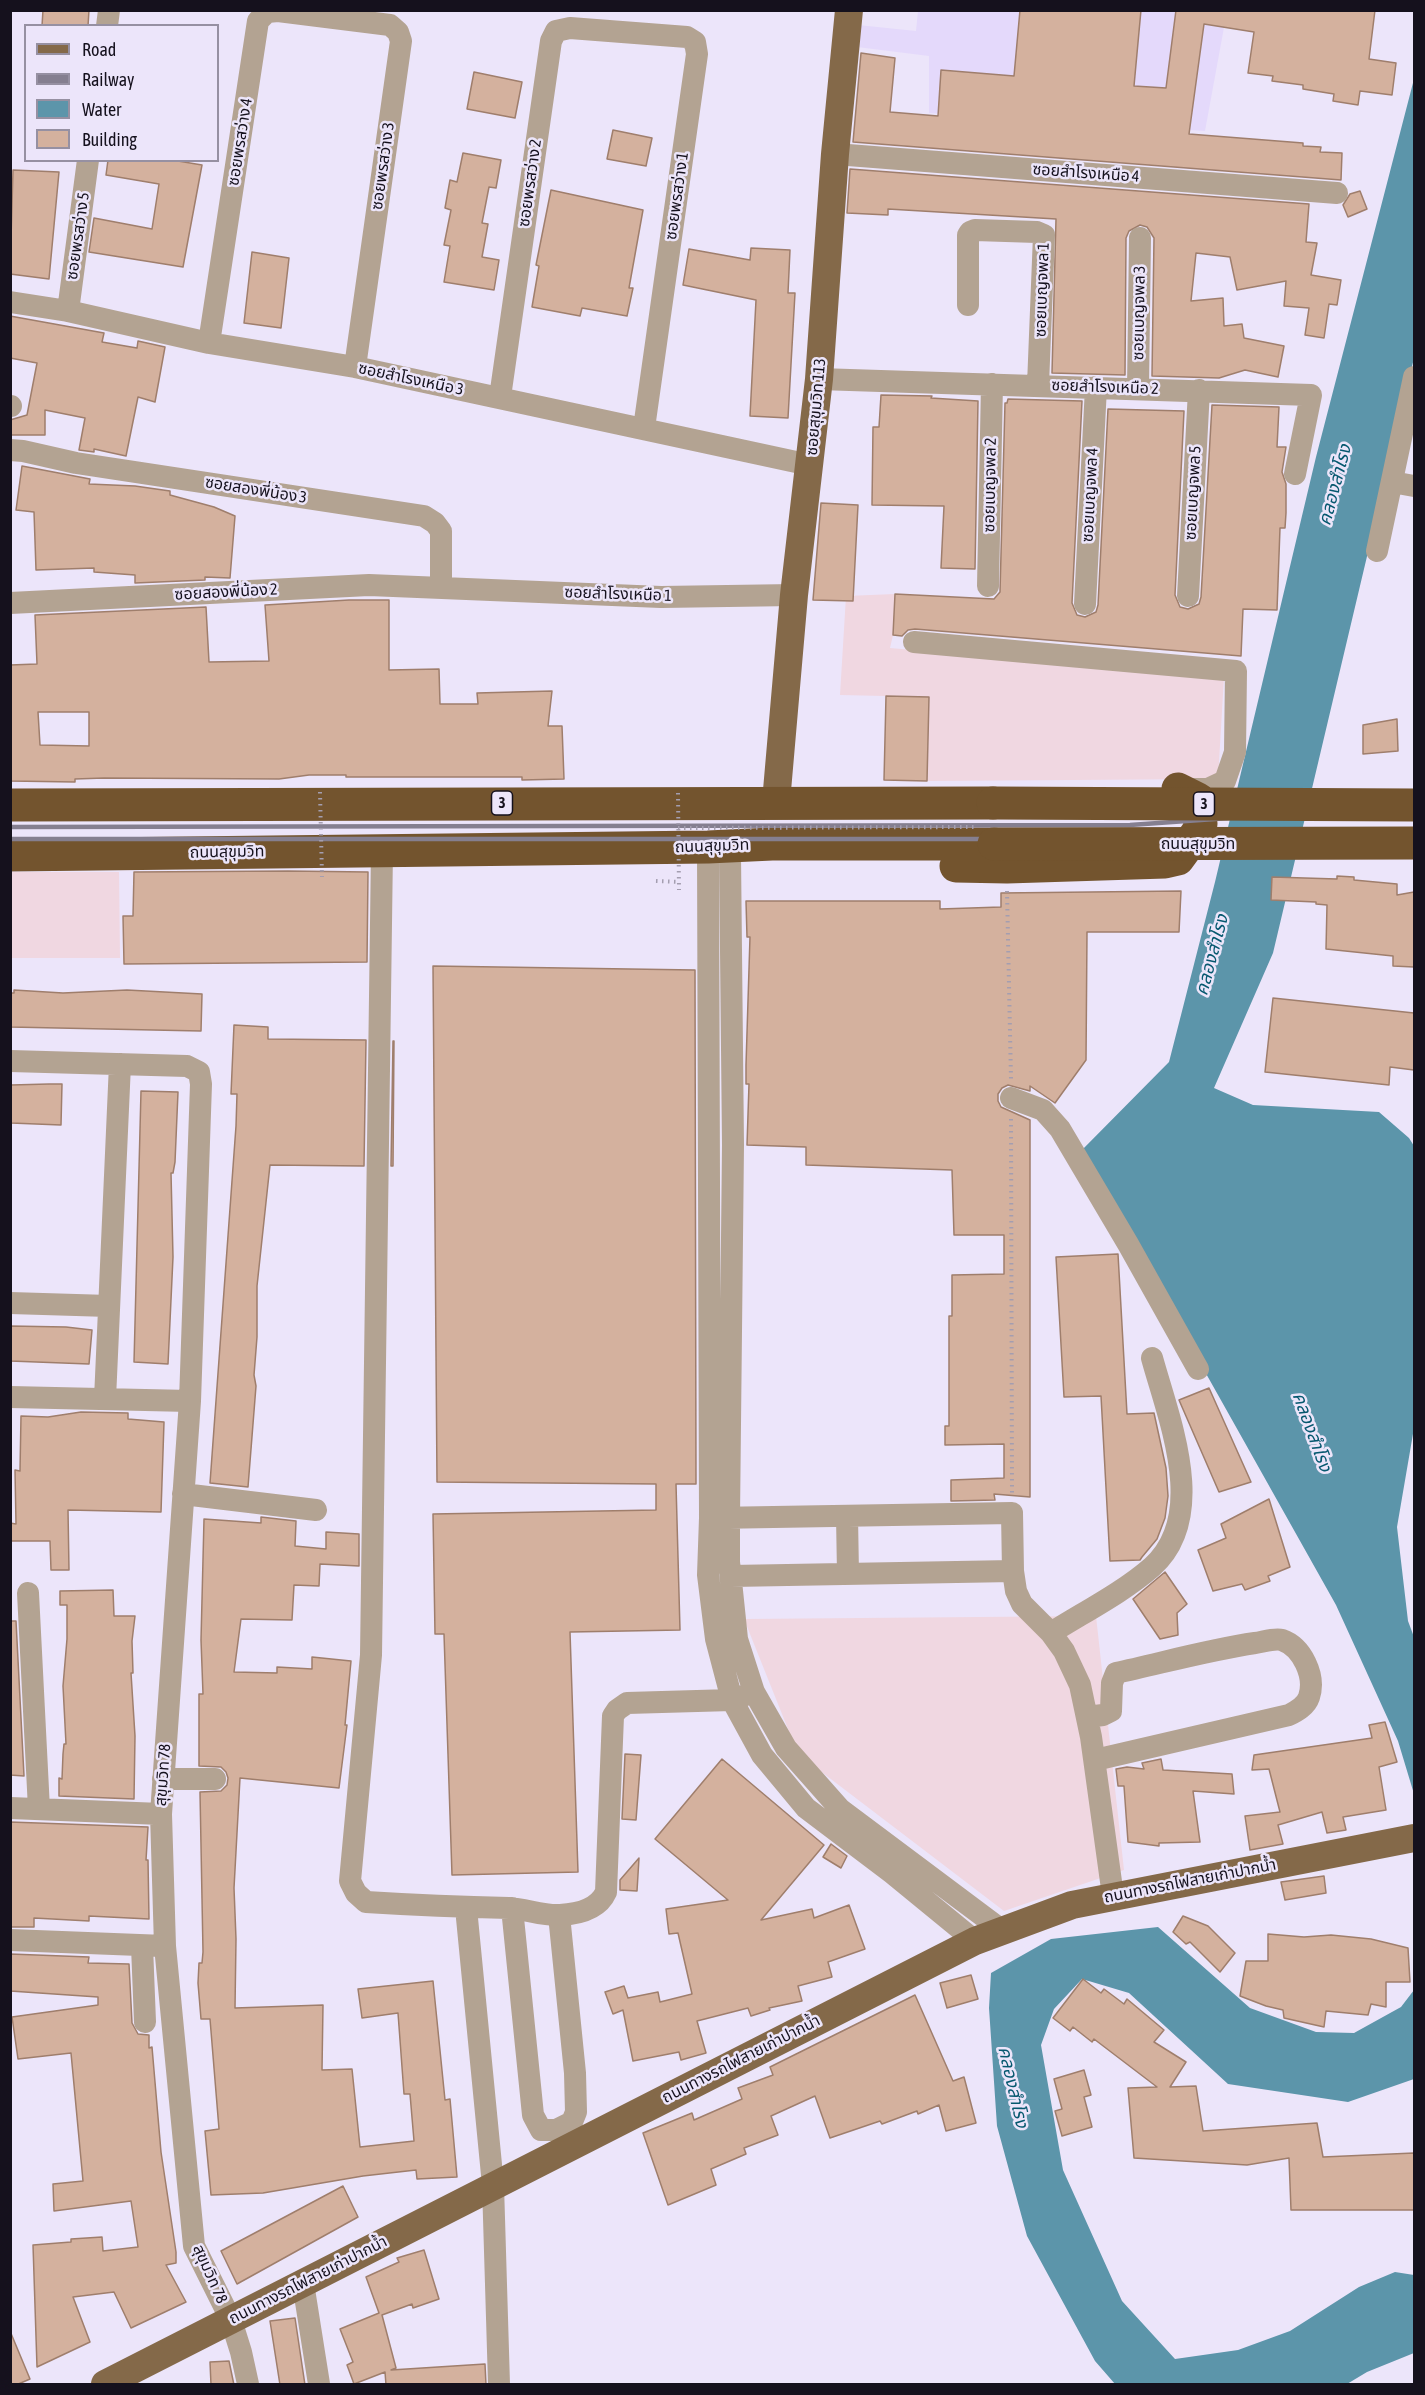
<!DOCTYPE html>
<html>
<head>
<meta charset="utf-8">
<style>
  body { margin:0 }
  #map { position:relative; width:1425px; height:2395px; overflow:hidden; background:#ece5fa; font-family:"Asap Condensed",sans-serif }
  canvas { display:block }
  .frame { position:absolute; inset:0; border:12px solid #15111d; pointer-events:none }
  .legend { position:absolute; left:24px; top:24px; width:195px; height:138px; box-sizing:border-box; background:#ece5fa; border:2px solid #9690a2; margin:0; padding:8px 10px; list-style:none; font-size:18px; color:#15111d }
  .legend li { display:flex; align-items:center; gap:12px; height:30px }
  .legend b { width:30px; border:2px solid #9690a2 }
</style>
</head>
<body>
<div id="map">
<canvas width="1425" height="2395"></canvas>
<div class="frame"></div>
<ul class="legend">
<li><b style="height:8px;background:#846949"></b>Road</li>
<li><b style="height:8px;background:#857f90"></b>Railway</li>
<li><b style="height:16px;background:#5c95aa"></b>Water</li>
<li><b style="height:16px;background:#d4b19e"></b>Building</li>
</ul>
</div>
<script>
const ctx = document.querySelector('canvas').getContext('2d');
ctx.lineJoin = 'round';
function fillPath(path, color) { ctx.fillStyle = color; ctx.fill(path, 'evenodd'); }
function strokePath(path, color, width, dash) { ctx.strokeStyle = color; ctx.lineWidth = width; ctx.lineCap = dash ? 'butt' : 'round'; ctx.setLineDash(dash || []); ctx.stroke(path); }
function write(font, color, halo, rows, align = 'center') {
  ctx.font = font + ' "Asap Condensed","Noto Sans Thai",sans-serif'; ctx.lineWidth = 5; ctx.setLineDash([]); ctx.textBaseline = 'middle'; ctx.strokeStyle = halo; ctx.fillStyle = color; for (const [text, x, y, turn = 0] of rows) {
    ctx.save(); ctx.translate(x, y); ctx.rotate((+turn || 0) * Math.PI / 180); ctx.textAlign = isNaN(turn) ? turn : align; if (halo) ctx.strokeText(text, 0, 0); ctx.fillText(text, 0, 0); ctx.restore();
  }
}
fillPath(new Path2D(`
  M895,594L893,635L890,648L1224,677L1218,779L927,781L929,697L840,695L846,596Z
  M11,872H119L120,958H11Z
  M1096,1616L1124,1870L1004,1911L798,1754L744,1619Z`), '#f0d7e1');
fillPath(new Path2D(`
  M918,11H1227L1205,131L929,113V56L857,47L858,25L916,31Z`), '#e4d9fb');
fillPath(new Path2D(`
  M1414,79V358L1273,953L1214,1088L1253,1105L1379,1112L1409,1138L1414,1146V1428L1397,1527L1408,1621L1414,1637V1794L1398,1741L1336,1605L1081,1151L1169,1062L1215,882L1316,457Z
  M1158,1927L1250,2008L1316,2032L1354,2033L1401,2007L1414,1990V2079L1348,2102L1228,2084L1129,1993L1082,1979L1054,2009L1041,2045L1063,2170L1122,2301L1175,2359L1238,2350L1290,2331L1359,2287L1395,2272L1414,2275V2353L1367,2372L1347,2384H1115L1095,2361L1027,2236L997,2126L989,2008L991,1973L1051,1939Z`), '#5c95aa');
const building = new Path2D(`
  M43,10H89L88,26H42Z
  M1020,10H1141L1134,86L1166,88L1176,10H1375L1369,59L1396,63L1392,95L1360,91L1358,105L1333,101L1334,94L1303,89V85L1272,81L1273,76L1248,73L1254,32L1204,24L1189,134L1303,143V146L1321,147L1320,152L1342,153L1341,180L853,142L861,53L895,58L890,112L938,116L941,70L1014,76Z
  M474,72L522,82L515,118L467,109Z
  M613,130L652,138L646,166L607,159Z
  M463,153L501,160L496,188L489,187L482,223L488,224L482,257L499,260L494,290L444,282L450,246L444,245L451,210L445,208L450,180L457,182Z
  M108,160H172L202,165L183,267L89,252L94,218L152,229L159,184L106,175Z
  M850,169L1309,204L1306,242L1317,243L1311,275L1341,280L1337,305L1329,304L1324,338L1305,335L1309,308L1284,306L1286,281L1237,290L1230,257L1196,253L1191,301L1223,298L1224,326L1242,324L1244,338L1284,346L1278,377L1245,370L1219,378L1152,376L1154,238L1147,227L1140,225L1129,231L1126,238L1125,375L1052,373L1056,219L888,209V215L847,213Z
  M13,170L59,172L49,279L10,274Z
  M551,190L643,210L629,288H633L627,316L582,308L580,316L532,307L539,266L536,265Z
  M1360,191L1367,209L1348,217L1343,205L1350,194Z
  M751,248L790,250L788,293H795L788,418L750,416L756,300L683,285L689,249L750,260Z
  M252,252L289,258L281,328L244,323Z
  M10,316L104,333L102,342L137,348L138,341L165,347L155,402L138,397L126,456L94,449V452L79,450L85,418L45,410V435H10V420L27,415L37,363L10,358Z
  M881,395L932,396L931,398L978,401L975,569L941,568L944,506L872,505L873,427H879Z
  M1008,399L1082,401L1072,603L1077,615L1085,617L1096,612L1098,605L1108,409L1184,411L1175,595L1180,607L1188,609L1199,604L1201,597L1212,405L1279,407L1277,447H1286L1282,472L1286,484V513L1285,528H1280L1277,610L1243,609L1241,656L915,629L908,630L902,636L893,635L895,594L994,599L1000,592L1005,403H1007Z
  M22,466L90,479L89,484L135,486L170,491V495L214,507L235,516L230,578L205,577V580L135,583V575L94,572V568L36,570L34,512L16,510Z
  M821,503L858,505L853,601L813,600Z
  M349,600H389V670L439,669L440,704H478L477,693L552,691L548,726H562L564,779L522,780V777H346V775H309L279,779L104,778L75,779V782L10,781V665L37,664L35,615L206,607L209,662L269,661L265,605ZM38,712H89V746L40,745Z
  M886,696L929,697L927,781L884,780Z
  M1397,719L1398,751L1363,754V725Z
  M288,871L368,872L367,962L124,964L123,916H133L134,872Z
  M1337,876L1354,877V880L1397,884V895L1414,892V967L1393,966V956L1326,949L1327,905L1316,904V902L1271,900L1272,877L1337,879Z
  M1181,891L1179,932H1087L1086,1060L1055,1103L1030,1086V1091L1008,1085L1002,1088L998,1094V1101L1001,1107L1030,1120V1497L994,1494L995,1500L951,1501V1480L1004,1478V1444L945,1445V1426H949V1316H952V1275L1004,1274V1235H954L952,1170L806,1165V1147L747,1145L749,1084H746V1065L750,937H747L746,901H940V909L1001,907V893Z
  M433,966L695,970L696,1484H676L680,1630L570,1632L578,1872L452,1875L444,1634H435L433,1514L656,1510V1484L437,1482Z
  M14,990L63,993L127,990L202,994L201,1031L10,1027V993H14Z
  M1273,998L1414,1013V1070L1390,1067L1389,1085L1265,1072Z
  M234,1025L268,1027V1039L366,1040L364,1166L270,1165L257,1286V1337L254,1375L256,1386L248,1487L210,1483L236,1126L237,1094H231Z
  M393,1041H394L393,1166H391Z
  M49,1084H62L61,1125L11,1123V1085Z
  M141,1091L178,1092L175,1162L173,1173H171L173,1257L168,1364L134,1362Z
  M1118,1254L1127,1414L1154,1413L1166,1468L1168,1496L1165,1518L1157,1539L1142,1557L1140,1560L1110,1561L1101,1396L1064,1397L1056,1257Z
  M10,1326L66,1327L92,1330L89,1364L10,1361Z
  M1209,1388L1251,1482L1219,1492L1179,1400Z
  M81,1412L128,1413V1419L164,1422L161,1512L68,1510L69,1570H51L50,1541H10V1523L16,1524L15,1470L20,1471L21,1416L48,1417Z
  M1269,1499L1290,1567L1268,1576L1270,1581L1245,1590L1242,1584L1213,1591L1198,1550L1226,1538L1221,1524Z
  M261,1517L296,1521L295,1546L326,1549V1532L359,1534V1566L320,1564L319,1586L294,1585L292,1620L241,1619L234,1672L277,1673V1667L312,1669V1657L351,1661L345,1725H347L339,1788L240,1778L234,1888L236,1939L235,2008L323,2005L322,2070L352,2069L360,2147L414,2141L410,2094H404L398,2013L362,2018L358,1989L433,1981L445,2100L450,2099L457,2177L417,2179L416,2170L363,2176L263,2193L211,2195L205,2131L219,2129L210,2019H201L198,1983L199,1963H202L203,1952L200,1792L221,1791L227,1785L228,1778L226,1772L221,1767L199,1766V1694H203L201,1640L204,1519L261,1523Z
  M1165,1572L1187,1604L1177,1613L1178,1635L1160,1639L1133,1599Z
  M113,1590L114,1616H135L132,1641L133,1673H131L135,1736L134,1799L59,1796V1778L62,1779L63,1754L64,1744H66L63,1686L67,1639V1605H60V1591Z
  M10,1621H16L24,1776L10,1775Z
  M1385,1722L1397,1762L1379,1767L1386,1810L1343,1817L1346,1830L1327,1833L1322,1812L1278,1825L1283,1844L1250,1850L1245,1816L1280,1812L1269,1769L1252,1770L1254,1755L1372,1738L1369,1725Z
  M625,1754L641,1755L636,1820L622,1819Z
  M722,1759L824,1845L761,1920L812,1909L814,1918L849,1905L865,1949L828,1962L832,1977L798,1986L802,2001L769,2008L770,2010L751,2016L748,2008L697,2021L706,2053L681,2060L679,2052L633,2061L623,2010L613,2014L605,1992L624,1986L628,1998L658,1992L660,2002L692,1994L678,1933L669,1934L666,1909L728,1900L655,1839Z
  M1161,1759L1163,1770L1232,1774L1234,1794L1193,1791L1200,1842L1159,1843V1846L1128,1842L1124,1786H1118L1116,1769L1127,1767L1144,1769L1142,1763Z
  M10,1822L148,1827L146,1860H148L149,1919L89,1916V1921L34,1918V1927H10Z
  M831,1844L847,1856L841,1868L823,1857Z
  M639,1858L637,1891L620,1890V1880Z
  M1324,1876L1326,1893L1285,1900L1281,1882Z
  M1183,1916L1208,1926L1235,1953L1220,1972L1190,1942L1186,1944L1173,1932Z
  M1268,1934L1304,1937L1331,1935L1371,1939L1408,1948L1410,1982H1386V2007L1371,2004L1368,2015L1326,2011L1324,2027L1284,2018L1283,2010L1266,2006L1240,1996L1246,1961H1268Z
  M10,1954L89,1957L88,1963L129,1964L132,2023L138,2034L149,2035V2048L152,2047L161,2152L176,2252V2263L166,2265L186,2302L131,2328L114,2292L73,2297L90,2342L37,2367L33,2245L71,2242V2239L102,2237L103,2251L138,2247L131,2201L54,2211L53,2184L83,2181L71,2053L18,2059L12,2017L98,2005V1997L10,1991Z
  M971,1975L978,1999L947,2008L940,1983Z
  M1083,1979L1101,1993L1104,1989L1124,2004L1127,1999L1164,2030L1154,2042L1186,2062L1170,2087L1196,2086L1203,2131L1317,2123L1323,2157L1414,2153V2210H1291L1289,2158L1247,2165L1134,2158L1128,2088L1157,2087L1094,2039L1092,2042L1073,2027L1070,2031L1053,2018Z
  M915,1995L953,2081L964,2077L976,2123L946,2131L939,2105L918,2114L917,2111L882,2124L880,2121L830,2138L815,2096L771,2116L778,2135L744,2148L746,2154L711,2169L716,2185L668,2205L643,2133L692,2113L694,2120L742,2099L738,2088L773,2075L770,2067Z
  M1084,2070L1091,2095L1084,2097L1092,2127L1062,2136L1055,2111L1062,2109L1054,2079Z
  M343,2186L358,2217L237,2284L221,2251Z
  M424,2250L439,2299L413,2308L412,2304L382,2315L396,2368L391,2370L485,2364L486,2385H386L385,2372L354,2384L347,2365L353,2362L340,2329L379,2313L366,2277L399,2262L397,2258Z
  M295,2318L305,2385H280L270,2321Z
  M10,2331L30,2379L16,2385H10Z
  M229,2361L234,2385H211L210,2362Z`);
fillPath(building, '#d4b19e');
strokePath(building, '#9f7e6c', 1.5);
strokePath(new Path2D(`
  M656,881L679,882
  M1007,891L1011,1079
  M1011,1119L1012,1493`), '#a49eb0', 4, [1.5, 4.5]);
strokePath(new Path2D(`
  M107,26L109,10
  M835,154L1337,193
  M10,302L68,311L209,343L355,367L810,465
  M968,305V235L970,232L975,230L1037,232L1044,235L1038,385
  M68,311L88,160
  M209,343L258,21L267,12L278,11L390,25L398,32L401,41L355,367
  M819,379L1311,395L1295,474
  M1138,388L1140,238
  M500,397L551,41L556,31L570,28L687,37L695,42L697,54L644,428
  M10,406H11
  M10,450L23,451L76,463L424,516L435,523L441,531V587
  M1392,482L1414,486
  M1377,551L1414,377
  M988,586L992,384
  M1188,596L1199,390
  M10,603L369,585L661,597L794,595
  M1085,604L1096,387
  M914,642L1236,671L1235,752L1225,781L1208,789H1181
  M708,847L710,1518L708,1575L716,1639L732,1700L762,1755L806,1808L892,1873L975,1941
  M382,850L371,1655L350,1881L356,1893L366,1902C414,1905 461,1907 509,1908C526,1909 543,1916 560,1915C578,1914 598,1910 606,1892L613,1716L617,1710L627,1703L732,1700L754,1692
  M730,854L733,1145L729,1517V1562L737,1639L754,1692L786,1748L840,1809L1003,1931
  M10,1061L187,1066L199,1072L201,1084L190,1401L161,1814L165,1946L194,2246L231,2320L241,2352L248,2384
  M1011,1098L1043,1110L1060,1129L1128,1244L1198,1369
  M10,1303L109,1306
  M10,1397L190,1401
  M105,1399L120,1064
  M183,1494L316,1510
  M847,1516L848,1574
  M714,1518L1012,1513L1013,1571
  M731,1576L1013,1571L1016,1591L1022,1604L1051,1633L1064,1651L1080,1685L1091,1737L1113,1896
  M28,1593L39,1809
  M1051,1633C1084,1612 1122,1593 1152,1567C1209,1516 1169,1420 1152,1358
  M1087,1717L1103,1715L1111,1711L1112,1683L1116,1673C1162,1663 1208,1650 1255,1643C1263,1642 1274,1638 1282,1640C1302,1647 1316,1676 1309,1697C1306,1706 1297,1711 1289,1715L1095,1760
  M163,1779H215
  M10,1808L161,1814
  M466,1908L493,2185L499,2384
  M512,1908L533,2115L541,2130H556L572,2122L576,2112L575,2073L559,1915
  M10,1940L165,1946
  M142,1946L145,2022
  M303,2283L319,2384`), '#b3a392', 22);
strokePath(new Path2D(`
  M776,802L794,595L819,379L835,154L849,10
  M105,2384L975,1941L1072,1905L1414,1838`), '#846949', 28);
strokePath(new Path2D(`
  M10,805L993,803
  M10,855L708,847L772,844H994
  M956,866L1007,867L1165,862L1178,859L1197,833L1201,824L1198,799L1178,789`), '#73542e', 33);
strokePath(new Path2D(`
  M10,827L1130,825L1414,805
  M10,839H1024L1192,842L1414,856`), '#857f90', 4.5);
strokePath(new Path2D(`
  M320,792L322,877
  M678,793L679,890
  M678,828L976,827`), '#a49eb0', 4, [1.5, 4.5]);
strokePath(new Path2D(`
  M993,803L1414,805
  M994,844L1414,843`), '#73542e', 33);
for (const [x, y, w] of [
  [502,803,21],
  [1204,804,21]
]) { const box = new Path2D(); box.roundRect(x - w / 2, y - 12, w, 24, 4.5); ctx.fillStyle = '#ece5fa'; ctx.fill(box); strokePath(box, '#15111d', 1.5); }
write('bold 15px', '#15111d', null, [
  ["3",502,803],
  ["3",1204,804]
]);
write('16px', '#15111d', '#ece5fa', [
  ["ซอยพรสว่าง 4",240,142,-81],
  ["ซอยพรสว่าง 3",383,166,-82],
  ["ซอยสำโรงเหนือ 4",1086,173,4],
  ["ซอยพรสว่าง 2",530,183,-82],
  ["ซอยพรสว่าง 1",677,196,-82],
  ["ซอยพรสว่าง 5",78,236,-82],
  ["ซอยเบญจพล 1",1042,290,-88],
  ["ซอยเบญจพล 3",1139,313,-89],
  ["ซอยสำโรงเหนือ 3",411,379,12],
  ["ซอยสำโรงเหนือ 2",1105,387,2],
  ["ซอยสุขุมวิท 113",816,407,-85],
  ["ซอยเบญจพล 2",990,485,-89],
  ["ซอยสองพี่น้อง 3",256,490,9],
  ["ซอยเบญจพล 5",1193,493,-87],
  ["ซอยเบญจพล 4",1090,495,-87],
  ["ซอยสองพี่น้อง 2",226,592,-3],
  ["ซอยสำโรงเหนือ 1",618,594,2],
  ["ถนนสุขุมวิท",1198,844],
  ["ถนนสุขุมวิท",712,846,-2],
  ["ถนนสุขุมวิท",227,852,-1],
  ["สุขุมวิท 78",163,1775,-86],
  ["ถนนทางรถไฟสายเก่าปากน้ำ",1190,1881,-11],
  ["ถนนทางรถไฟสายเก่าปากน้ำ",741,2059,-27],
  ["สุขุมวิท 78",210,2274,66],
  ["ถนนทางรถไฟสายเก่าปากน้ำ",308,2280,-27]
]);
write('italic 18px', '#06586f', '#ece5fa', [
  ["คลองสำโรง",1335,485,-75],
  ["คลองสำโรง",1212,955,-75],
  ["คลองสำโรง",1312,1432,70],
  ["คลองสำโรง",1013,2087,77]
]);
</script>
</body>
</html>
